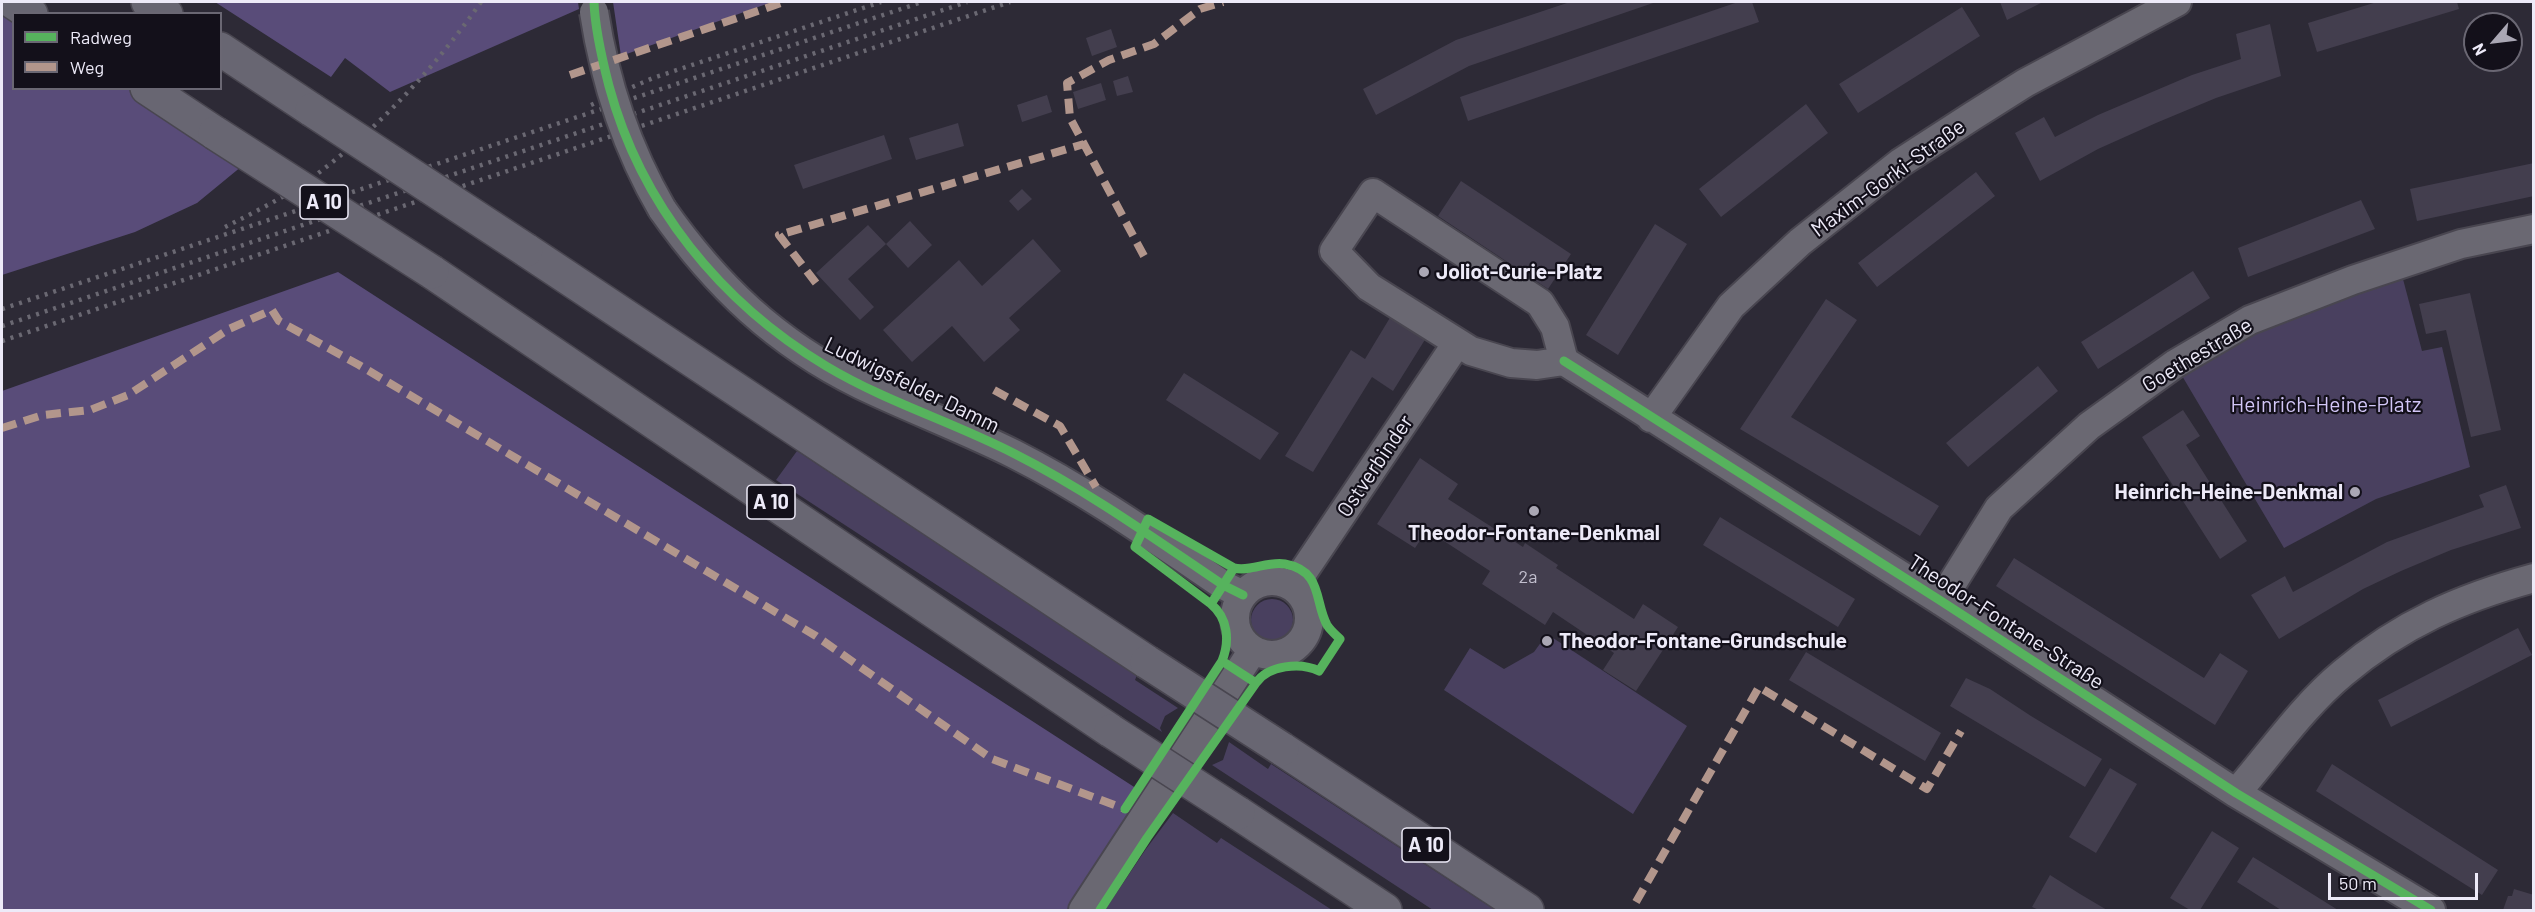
<!DOCTYPE html>
<html>
<head>
<meta charset="utf-8">
<style>
  body { margin:0 }
  #map { position:relative; width:2535px; height:912px; overflow:hidden; background:#2d2a36; font-family:Barlow,sans-serif }
  canvas { display:block }
  .frame { position:absolute; inset:0; border:3px solid #edeaf8; pointer-events:none }
  .legend { position:absolute; left:12px; top:12px; width:210px; height:78px; box-sizing:border-box; background:#13101a; border:2px solid #6a6773; margin:0; padding:8px 10px; list-style:none; font-size:18px; color:#edeaf8 }
  .legend li { display:flex; align-items:center; gap:12px; height:30px }
  .legend b { width:30px; border:2px solid #6a6773 }
  .north { position:absolute; left:2463px; top:12px; width:60px; height:60px; box-sizing:border-box; background:#13101a; border:2px solid #6a6773; border-radius:50%; rotate:242deg; font-size:16px; font-weight:700; line-height:24px; text-align:center; color:#edeaf8 }
  .north::after { content:''; display:block; margin:auto; width:21px; height:27px; background:#aaa7b4; clip-path:polygon(50% 0,100% 100%,50% 72%,0 100%) }
  .scale { position:absolute; left:2328px; top:873px; width:150px; height:27px; box-sizing:border-box; border:3px solid #edeaf8; border-top:0; padding-left:8px; font-size:18px; line-height:21px; white-space:nowrap; color:#edeaf8; -webkit-text-stroke:4px #13101a; paint-order:stroke }
</style>
</head>
<body>
<div id="map">
<canvas width="2535" height="912"></canvas>
<div class="frame"></div>
<ul class="legend">
<li><b style="height:8px;background:#56b35d"></b>Radweg</li>
<li><b style="height:8px;background:#b2968c"></b>Weg</li>
</ul>
<div class="north">N</div>
<div class="scale">50 m</div>
</div>
<script>
const ctx = document.querySelector('canvas').getContext('2d');
ctx.lineJoin = 'round';
function fillPath(path, color) { ctx.fillStyle = color; ctx.fill(path, 'evenodd'); }
function strokePath(path, color, width, dash) { ctx.strokeStyle = color; ctx.lineWidth = width; ctx.lineCap = dash ? 'butt' : 'round'; ctx.setLineDash(dash || []); ctx.stroke(path); }
function write(font, color, halo, rows, align = 'center') {
  ctx.font = font + ' Barlow,sans-serif'; ctx.lineWidth = 4.5; ctx.setLineDash([]); ctx.textBaseline = 'middle'; ctx.strokeStyle = halo; ctx.fillStyle = color; for (const [text, x, y, turn = 0] of rows) {
    ctx.save(); ctx.translate(x, y); ctx.rotate((+turn || 0) * Math.PI / 180); ctx.textAlign = isNaN(turn) ? turn : align; if (halo) ctx.strokeText(text, 0, 0); ctx.fillText(text, 0, 0); ctx.restore();
  }
}
fillPath(new Path2D(`
  M2399,264L2422,351L2442,347L2470,467L2376,499L2284,548L2175,364Z
  M797,451L1137,675L1135,680L1178,708L1165,716L1160,728L1162,732L776,480Z
  M1251 620a21 21 0 1 1 42 0a21 21 0 1 1-42 0Z
  M1547,634L1687,726L1633,814L1444,690L1470,648L1504,669L1534,652Z
  M1229,742L1268,769L1271,764L1495,910H1433L1212,765L1223,760Z
  M1173,813L1217,843L1221,838L1332,910H1105L1146,849Z`), '#49405f');
fillPath(new Path2D(`
  M2,2L14,14V88L147,89L253,157L197,203L135,232L2,275Z
  M215,2H578L579,9L390,92L345,58L331,77Z
  M613,2H772L621,56Z
  M338,272L1145,794L1068,910H2V391Z`), '#594c79');
fillPath(new Path2D(`
  M1570,2H1656L1469,66L1376,115L1363,89L1456,40Z
  M1738,2H1752L1759,22L1468,121L1460,97Z
  M2000,2H2043L2007,20Z
  M2377,2H2457L2459,9L2317,52L2308,23Z
  M1962,7L1980,36L1858,113L1839,84Z
  M2270,24L2281,76L2216,98L2156,123L2098,149L2040,181L2015,133L2044,117L2055,137L2098,115L2192,75L2241,59L2236,34Z
  M1111,29L1117,47L1092,56L1086,38Z
  M1128,76L1133,92L1117,96L1113,81Z
  M1101,83L1106,100L1078,109L1073,92Z
  M1047,95L1052,112L1022,122L1017,105Z
  M1806,104L1828,133L1721,217L1699,189Z
  M958,123L964,146L916,160L909,138Z
  M884,135L892,159L803,189L794,165Z
  M2534,163V196L2417,221L2410,189Z
  M1976,172L1995,196L1877,287L1858,263Z
  M1461,181L1571,254L1548,289L1438,216Z
  M1022,189L1032,199L1018,211L1009,201Z
  M2361,200L2375,229L2248,277L2238,248Z
  M910,221L932,245L908,268L886,244Z
  M1655,224L1687,244L1618,355L1586,335Z
  M868,225L886,244L848,279L874,307L860,320L816,273Z
  M1033,239L1061,271L1009,318L1020,330L984,362L952,326L912,362L883,330L959,260L982,286Z
  M2193,271L2210,298L2098,369L2081,342Z
  M2470,293L2501,430L2471,437L2446,330L2426,334L2419,304Z
  M1826,299L1857,320L1791,417L1939,506L1920,536L1740,429Z
  M1391,316L1426,338L1393,391L1372,377L1313,472L1285,456L1351,350L1365,359Z
  M2038,366L2058,391L1968,467L1946,443Z
  M1184,373L1279,433L1260,460L1166,400Z
  M2183,410L2200,436L2186,445L2247,541L2220,559L2142,437Z
  M1420,458L1458,484L1448,499L1523,547L1525,543L1558,565L1556,568L1634,619L1643,604L1678,627L1636,691L1603,670L1614,653L1553,612L1545,625L1482,584L1490,571L1427,530L1415,548L1377,524Z
  M2506,485L2521,528L2451,550L2401,571L2363,589L2279,639L2251,595L2285,576L2293,592L2387,542L2484,507L2479,495Z
  M1720,517L1855,599L1838,627L1703,545Z
  M2014,558L2204,678L2220,653L2248,671L2215,725L1996,586Z
  M2518,628L2532,655L2391,727L2378,700Z
  M1806,652L1941,733L1925,761L1789,680Z
  M1966,678L1990,689L2031,716L2102,759L2085,787L1950,706Z
  M2332,764L2498,870L2482,895L2316,791Z
  M2110,768L2137,784L2096,853L2069,837Z
  M2212,831L2239,848L2200,910H2190L2170,898Z
  M2253,857L2274,870L2338,910H2281L2237,882Z
  M2050,875L2080,894L2107,910H2039L2032,907Z
  M2514,889L2534,895V910H2503L2508,896H2512Z`), '#433e4e');
const minor = new Path2D(`
  M1373,193L1540,303L1555,327L1564,361L1537,365L1511,363L1471,351L1369,287L1334,251Z
  M662,209C716,286 776,343 861,385C911,409 964,429 1014,454C1087,491 1155,539 1223,585L1243,595
  M1564,361L1941,601L2236,793L2431,910
  M1651,418L1731,306L1800,242L1900,163L1971,117L2025,83L2177,2
  M1235 618a37 37 0 1 1 74 0a37 37 0 1 1-74 0Z
  M1293,587L1457,343
  M1941,601L1999,508L2089,426L2175,364L2250,320L2353,280L2461,244L2534,229
  M2236,793C2271,753 2302,707 2343,673C2401,624 2461,598 2534,578
  M1083,910L1253,650`);
const highway = new Path2D(`
  M13,2L31,14
  M148,2L166,14
  M220,49L312,110
  M147,88L215,133
  M526,250L1147,662
  M432,272L1111,731
  M1282,749L1527,910
  M1238,813L1385,910`);
strokePath(minor, '#494650', 32);
strokePath(highway, '#494650', 36);
strokePath(minor, '#6a6872', 28);
strokePath(highway, '#686672', 33);
strokePath(new Path2D(`
  M591,105L653,78L881,2
  M225,227C253,213 283,198 309,180C376,131 434,69 481,2
  M2,309L922,2
  M2,326L967,2
  M2,341L1010,2`), '#6a6872', 4.5, [3, 6]);
const minorBridge = new Path2D(`
  M594,12C605,83 626,147 662,209`);
const highwayBridge = new Path2D(`
  M312,110L526,250
  M215,133L432,272
  M1147,662L1282,749
  M1111,731L1238,813`);
strokePath(minorBridge, '#494650', 32, []);
strokePath(highwayBridge, '#494650', 36, []);
strokePath(minorBridge, '#6a6872', 28);
strokePath(highwayBridge, '#686672', 33);
strokePath(new Path2D(`
  M570,75L784,2
  M1144,256L1070,118L1067,83L1109,60L1154,44L1200,9L1223,2
  M816,283L779,235L1084,144
  M994,390L1060,426L1096,487
  M2,428L43,415L90,410L128,395L229,329L272,310L279,321L359,365L816,636L992,759L1125,809L1127,806
  M1636,902L1759,687L1927,789L1961,731`), '#b2968c', 8, [15, 8]);
strokePath(new Path2D(`
  M594,2C595,30 602,59 609,86C641,205 721,303 826,366C886,402 953,422 1015,454C1088,491 1155,539 1223,585L1243,595
  M1564,361L1941,601L2236,793L2431,910
  M1211,604L1135,547L1148,519L1234,568
  M1125,809L1222,661C1230,641 1228,618 1211,604L1234,568C1251,572 1267,561 1285,564C1323,571 1314,601 1327,625C1330,630 1336,635 1340,639L1319,671C1301,662 1268,665 1256,683L1222,661
  M1100,910L1147,838L1256,683`), '#56b35d', 9);
for (const [x, y, r, color] of [
  [1424,272,6,"#aaa7b4"],
  [2355,492,6,"#aaa7b4"],
  [1534,511,6,"#aaa7b4"],
  [1547,641,6,"#aaa7b4"]
]) { const dot = new Path2D(); dot.arc(x, y, r, 0, 2 * Math.PI); ctx.fillStyle = color; ctx.fill(dot); strokePath(dot, '#13101a', 2); }
write('18px', '#c2bfce', null, [
  ["2a",1528,577]
]);
for (const [x, y, w] of [
  [324,202,48],
  [771,502,48],
  [1426,845,48]
]) { const box = new Path2D(); box.roundRect(x - w / 2, y - 17, w, 34, 4.5); ctx.fillStyle = '#13101a'; ctx.fill(box); strokePath(box, '#edeaf8', 1.5); }
write('bold 20px', '#edeaf8', null, [
  ["A 10",324,202],
  ["A 10",771,502],
  ["A 10",1426,845]
]);
write('21px', '#edeaf8', '#13101a', [
  ["Maxim-Gorki-Straße",1888,178,-36],
  ["Goethestraße",2197,355,-31],
  ["Ludwigsfelder Damm",912,385,26],
  ["Ostverbinder",1375,466,-56],
  ["Theodor-Fontane-Straße",2006,622,33]
]);
write('bold 21px', '#edeaf8', '#13101a', [
  ["Joliot-Curie-Platz",1436,272],
  ["Heinrich-Heine-Denkmal",2343,492,"right"],
  ["Theodor-Fontane-Denkmal",1534,533,"center"],
  ["Theodor-Fontane-Grundschule",1559,641]
], 'left');
write('21px', '#d2c6f7', '#13101a', [
  ["Heinrich-Heine-Platz",2326,405]
]);
</script>
</body>
</html>
